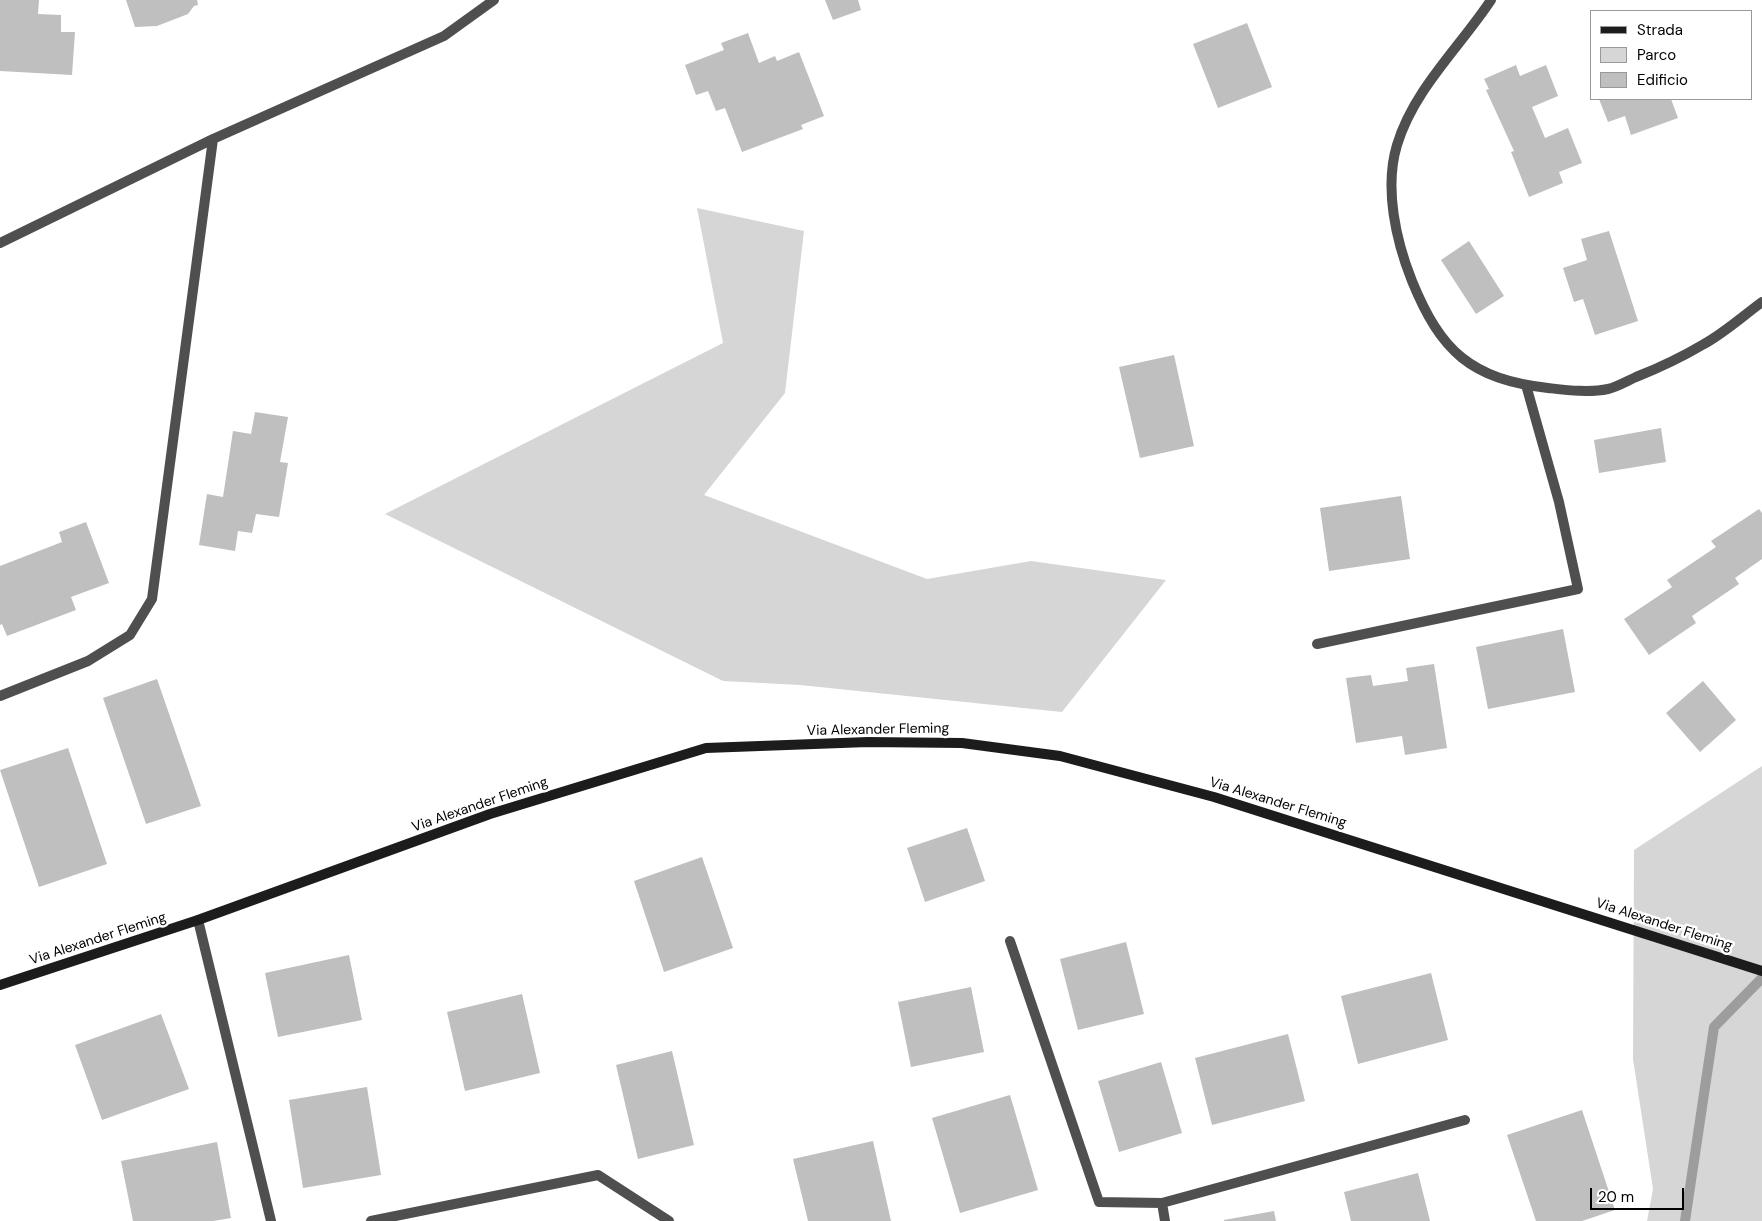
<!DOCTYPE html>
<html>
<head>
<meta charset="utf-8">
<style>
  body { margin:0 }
  #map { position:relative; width:1762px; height:1221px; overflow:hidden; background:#fff; font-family:"DM Sans",sans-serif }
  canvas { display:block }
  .legend { position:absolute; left:1590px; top:10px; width:162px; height:90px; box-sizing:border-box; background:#fff; border:1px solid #999; margin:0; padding:6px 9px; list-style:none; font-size:15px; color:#000 }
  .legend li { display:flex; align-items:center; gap:10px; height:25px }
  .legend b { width:25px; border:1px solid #999 }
  .scale { position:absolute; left:1590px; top:1188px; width:94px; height:22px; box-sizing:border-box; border:2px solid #000; border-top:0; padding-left:6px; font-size:15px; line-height:18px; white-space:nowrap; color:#000; -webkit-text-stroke:4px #fff; paint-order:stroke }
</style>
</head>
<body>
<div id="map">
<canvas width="1762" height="1221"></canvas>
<ul class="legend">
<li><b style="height:6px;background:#1c1c1c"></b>Strada</li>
<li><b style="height:14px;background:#d6d6d6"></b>Parco</li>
<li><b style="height:14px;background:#bfbfbf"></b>Edificio</li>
</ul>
<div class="scale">20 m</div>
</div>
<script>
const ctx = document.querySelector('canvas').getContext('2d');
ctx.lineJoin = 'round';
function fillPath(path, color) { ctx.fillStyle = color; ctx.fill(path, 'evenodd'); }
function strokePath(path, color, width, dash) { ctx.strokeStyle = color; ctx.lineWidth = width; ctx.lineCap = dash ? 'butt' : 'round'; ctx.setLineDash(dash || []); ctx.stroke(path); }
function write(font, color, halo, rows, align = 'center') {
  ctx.font = font + ' "DM Sans",sans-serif'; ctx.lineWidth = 5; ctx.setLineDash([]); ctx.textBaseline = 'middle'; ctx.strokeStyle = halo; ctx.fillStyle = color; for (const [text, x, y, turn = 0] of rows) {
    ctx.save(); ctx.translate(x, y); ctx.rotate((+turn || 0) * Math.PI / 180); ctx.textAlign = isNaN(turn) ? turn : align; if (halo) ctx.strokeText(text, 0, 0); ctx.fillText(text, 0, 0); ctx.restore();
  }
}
fillPath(new Path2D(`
  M697,208L804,231L785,393L704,495L927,579L1031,561L1166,580L1062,712L800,685L723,681L385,514L723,343Z
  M1762,766V1221H1647L1653,1189L1633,1059L1634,850Z`), '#d6d6d6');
strokePath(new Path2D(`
  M1685,1221L1714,1027L1762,978`), '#9d9d9d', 10);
fillPath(new Path2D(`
  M0,0H39L38,14L61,15V32H75L72,75L0,71Z
  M126,0H197L198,5L194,6L188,14L157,26L135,27Z
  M825,0H858L861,10L833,20Z
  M1247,23L1272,87L1218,108L1193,44Z
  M748,33L759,63L775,56L777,61L799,52L824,116L801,125L803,129L742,152L725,108L716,111L708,91L696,95L685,65L724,50L721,43Z
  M1516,65L1520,76L1546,65L1558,96L1532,107L1545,138L1568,128L1582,163L1559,172L1563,183L1529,197L1511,152L1514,151L1486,90L1489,89L1484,79Z
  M1599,99H1671L1678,118L1631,135L1625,116L1608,122Z
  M1609,231L1638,321L1595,335L1583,299L1574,302L1563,268L1587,260L1581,239Z
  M1469,241L1504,296L1476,314L1441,260Z
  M1174,355L1194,446L1140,458L1119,367Z
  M255,412L288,417L280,462L288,463L279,517L256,514L252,533L238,531L235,551L199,545L207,494L223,497L233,431L251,434Z
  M1661,428L1666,462L1599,473L1594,440Z
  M1401,496L1410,559L1329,571L1320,508Z
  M1759,509L1762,513V559L1735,578L1739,584L1692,616L1696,623L1649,655L1624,619L1672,587L1667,580L1716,547L1711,541Z
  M86,522L109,583L71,597L76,610L7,636L2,624L0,625V566L62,542L59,532Z
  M1563,629L1575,692L1488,709L1476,647Z
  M1434,664L1447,748L1405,755L1402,736L1356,743L1346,678L1371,675L1373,686L1408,681L1406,668Z
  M157,679L201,806L146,824L103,698Z
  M1703,681L1736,720L1700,752L1666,713Z
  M68,748L107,864L39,887L0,770Z
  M967,828L985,881L925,902L907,848Z
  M702,857L733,948L664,972L634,881Z
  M1126,942L1144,1014L1078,1030L1060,959Z
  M349,955L362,1020L278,1037L265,973Z
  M1431,973L1448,1040L1358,1064L1341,996Z
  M971,987L984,1052L911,1067L898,1002Z
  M522,994L540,1073L465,1091L447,1012Z
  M161,1014L189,1089L102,1120L75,1045Z
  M1288,1034L1305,1101L1212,1125L1195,1058Z
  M672,1051L694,1145L638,1159L616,1065Z
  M1161,1062L1182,1133L1119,1152L1098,1081Z
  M367,1087L381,1175L303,1188L289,1100Z
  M1010,1095L1038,1190L960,1213L932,1118Z
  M1582,1110L1615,1210L1582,1221H1536L1507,1135Z
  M873,1141L891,1221H808L793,1159Z
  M217,1142L231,1218L213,1221H133L121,1161Z
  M1418,1173L1430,1221H1351L1344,1192Z
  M1274,1211L1276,1221H1224V1220Z`), '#bfbfbf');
strokePath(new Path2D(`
  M1317,644L1578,589L1559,502L1526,385`), '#4f4f4f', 10);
strokePath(new Path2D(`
  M0,243L213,139L444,36L494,0
  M0,696L88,661L130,635L152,599L213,139
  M198,920L271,1221
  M1010,941L1099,1202L1162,1203L1465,1120
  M1162,1203L1165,1221
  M371,1221L598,1175L669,1221`), '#4f4f4f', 10);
strokePath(new Path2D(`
  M1491,0C1460,47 1414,89 1397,145C1384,188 1396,241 1412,281C1441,352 1471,379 1548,388C1566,390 1589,393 1608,389C1617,387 1627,381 1636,377C1659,368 1682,357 1704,344C1724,333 1743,316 1762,302`), '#4f4f4f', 10);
strokePath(new Path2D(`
  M0,985L198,920L490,814L706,748L868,742L962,743L1060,756L1214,797L1762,971`), '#1c1c1c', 10);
write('14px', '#000', '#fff', [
  ["Via Alexander Fleming",878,730,-1],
  ["Via Alexander Fleming",1278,803,17],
  ["Via Alexander Fleming",480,805,-19],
  ["Via Alexander Fleming",1664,925,18],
  ["Via Alexander Fleming",98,939,-18]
]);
</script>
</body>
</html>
